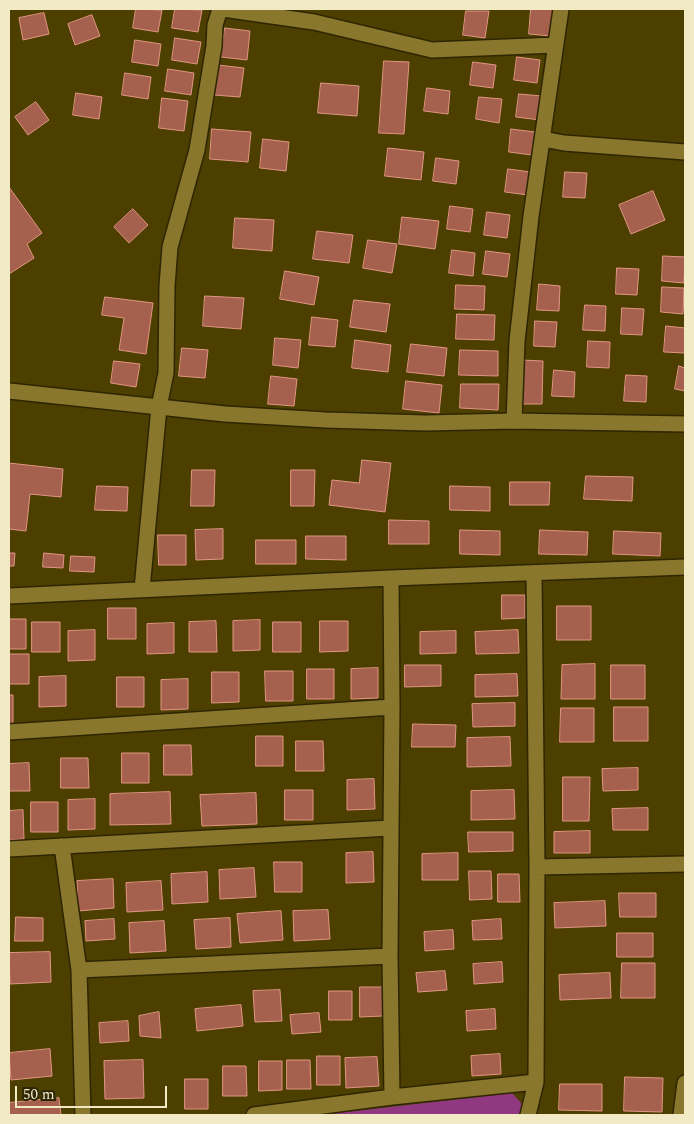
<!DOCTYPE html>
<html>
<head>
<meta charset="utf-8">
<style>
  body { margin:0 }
  #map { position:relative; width:694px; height:1124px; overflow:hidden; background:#4c3f00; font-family:Spectral,serif }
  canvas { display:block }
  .frame { position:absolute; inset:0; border:10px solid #f2e9c5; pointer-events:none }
  .scale { position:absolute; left:15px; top:1086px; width:152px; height:22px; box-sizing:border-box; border:2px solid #f2e9c5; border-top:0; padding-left:6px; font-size:15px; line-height:18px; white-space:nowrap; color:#f2e9c5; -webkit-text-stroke:4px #2d2607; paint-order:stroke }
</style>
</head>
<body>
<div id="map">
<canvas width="694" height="1124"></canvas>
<div class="frame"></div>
<div class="scale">50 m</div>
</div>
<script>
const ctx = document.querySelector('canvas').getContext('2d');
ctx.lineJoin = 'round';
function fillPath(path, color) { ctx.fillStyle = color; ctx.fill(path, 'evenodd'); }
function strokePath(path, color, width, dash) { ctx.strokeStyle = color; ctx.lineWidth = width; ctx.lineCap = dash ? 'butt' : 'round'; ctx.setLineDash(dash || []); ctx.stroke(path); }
fillPath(new Path2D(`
  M512,1093L522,1104L520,1115H320Z`), '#903980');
const building = new Path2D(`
  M136,9L162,10L158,32L133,28Z
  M175,9L202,10L198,32L172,28Z
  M531,9H555L551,36L529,34Z
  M466,11H489L485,38L463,35Z
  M44,13L49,34L23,40L19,18Z
  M92,15L100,36L75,45L68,24Z
  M225,28L250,31L247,60L221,57Z
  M175,38L201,42L197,64L172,60Z
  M135,40L161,44L158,66L132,62Z
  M517,57L540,60L537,83L514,80Z
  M384,61L409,62L404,134L379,133Z
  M473,62L496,65L493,88L470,85Z
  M218,65L244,68L240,97L214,95Z
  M168,69L194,73L191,95L165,91Z
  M125,73L151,77L148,99L122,95Z
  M321,83L359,86L357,116L318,113Z
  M427,88L450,91L448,114L424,111Z
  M76,93L102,97L99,119L73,115Z
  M519,94L542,96L540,120L516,117Z
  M479,97L502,99L499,123L476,119Z
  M162,98L188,101L184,131L159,128Z
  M36,102L49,120L28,135L15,117Z
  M212,129L251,132L248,162L210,159Z
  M511,129L535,132L532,155L509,152Z
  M263,139L289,142L286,171L260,168Z
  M388,148L424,152L421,180L385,176Z
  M436,158L459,161L456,184L433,181Z
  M508,169L531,172L528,195L505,192Z
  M565,172L587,173L585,198L563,197Z
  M9,187L42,233L27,244L34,258L9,274Z
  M653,191L665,220L631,234L619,205Z
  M450,206L473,209L470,232L447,229Z
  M133,209L148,225L129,243L114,227Z
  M487,212L510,215L507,238L484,235Z
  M402,217L439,221L435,249L399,244Z
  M235,218L274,220L272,251L233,248Z
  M317,231L353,235L349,263L313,259Z
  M368,240L397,244L392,273L363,268Z
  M452,250L475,253L473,276L449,273Z
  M486,251L510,254L507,277L483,274Z
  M663,256L685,257L684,283L662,281Z
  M617,268L639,269L637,295L616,294Z
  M285,271L319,277L314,305L280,299Z
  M539,284L560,286L559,311L537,310Z
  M456,285L485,286L484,310L455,309Z
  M662,287L684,288L683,314L661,312Z
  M205,296L244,298L241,329L203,326Z
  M105,297L153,303L146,354L119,350L124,318L102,315Z
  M354,300L390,304L386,332L350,327Z
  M585,305L606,306L605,331L583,330Z
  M622,308L644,309L642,335L621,334Z
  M457,314L495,315L494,340L456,339Z
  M312,317L338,320L335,347L309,345Z
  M535,321L557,322L555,347L534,346Z
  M666,326L685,328V353L664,352Z
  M275,338L301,340L298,368L273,365Z
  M355,340L391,345L388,372L352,368Z
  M588,341L610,342L609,368L587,367Z
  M411,344L447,348L444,376L407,372Z
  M182,348L208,350L205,378L179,376Z
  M460,350L498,351V376L459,375Z
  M521,360L543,361L542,404H520Z
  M114,361L140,364L136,387L111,383Z
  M679,366L685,368V391L675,389Z
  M554,370L575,372L574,397L552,396Z
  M626,375L647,376L646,402L624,401Z
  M271,376L297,379L294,406L268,404Z
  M406,381L442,385L439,413L403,409Z
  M461,384H499L498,410L460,408Z
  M362,460L391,463L385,512L329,505L332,480L359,483Z
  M9,463L63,469L61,497L30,494L26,531L9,529Z
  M192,470H215L214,506H191Z
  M291,470H315L314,506H291Z
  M586,476L633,477L632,501L584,499Z
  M510,482H550L549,505H510Z
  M97,486L128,487L127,511L95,510Z
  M450,486L490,487V511L450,510Z
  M389,520L429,521V544H389Z
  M223,529V559L196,560L195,530Z
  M460,530L500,531V555L460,554Z
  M540,530L588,532L587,555L539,554Z
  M614,531L661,533L660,556L613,554Z
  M158,535H186V565H159Z
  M306,536H346V560L306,559Z
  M256,540H296V564H256Z
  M9,553H15L14,566H9Z
  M44,553L64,555L63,568L43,567Z
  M71,556L95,557L94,572L70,571Z
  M502,595H525V618L502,619Z
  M557,606H591V640H557Z
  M108,608H136V639H108Z
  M9,619H26V649H9Z
  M260,620V650L233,651V621Z
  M216,621L217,652H189V622Z
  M320,621H348V651L320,652Z
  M32,622H60V652H32Z
  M273,622H301V652H273Z
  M174,623V653L147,654V624Z
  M95,630V660L68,661V631Z
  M518,630L519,653L476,654L475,632Z
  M456,631V653L420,654V632Z
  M9,654H29V684H9Z
  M595,664V699H561L562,665Z
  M405,665H441V686L405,687Z
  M611,665H645V699H611Z
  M378,668V698L351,699V669Z
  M307,669H334V699H307Z
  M265,671H293V701H266Z
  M212,672H239V702L212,703Z
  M517,674L518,696L475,697V675Z
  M66,676V706L39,707V677Z
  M117,677H144V707H117Z
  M188,679V709L161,710V680Z
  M9,695H13V724H9Z
  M515,703V726L473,727L472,704Z
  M614,707H648V741H614Z
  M561,708H594V742H560Z
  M413,724L456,725L455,747H412Z
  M256,736H283V766H256Z
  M510,737L511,766L467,767V738Z
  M296,741H323L324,771H296Z
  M164,745H191L192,775H164Z
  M122,753H149V783H122Z
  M61,758H88L89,788H61Z
  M29,763L30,791H9V764Z
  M638,768V790L603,791L602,769Z
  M563,777H590L589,821H563Z
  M374,779L375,809L347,810V780Z
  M285,790H313V820H285Z
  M514,790L515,819L471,820V791Z
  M170,792L171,824L110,825V794Z
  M256,793L257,824L202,826L200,795Z
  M95,799V829L68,830V800Z
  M31,802H58V832H31Z
  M648,808V830H613L612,809Z
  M23,810L24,839L9,840V811Z
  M590,831V853H554V832Z
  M468,832H513V851L469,852Z
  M373,852L374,882L346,883V853Z
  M458,853V880H422V854Z
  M274,862H302V892H275Z
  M254,868L256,897L220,899L219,870Z
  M469,871H491L492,899L470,900Z
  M207,872L208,902L172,904L171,874Z
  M498,874H519L520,902H498Z
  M113,879L114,908L78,911L77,881Z
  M161,881L163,910L127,912L126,883Z
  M619,893H656V917H620Z
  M605,901L606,926L555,928L554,903Z
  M328,910L330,939L294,941L293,911Z
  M281,911L283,940L240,943L237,914Z
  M16,917L43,918V941H15Z
  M230,918L231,947L196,949L194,920Z
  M114,919L115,939L86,941L85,921Z
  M501,919L502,939L473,940L472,921Z
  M164,921L166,951L130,953L129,923Z
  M453,930L454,949L425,951L424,932Z
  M617,933H653V957H617Z
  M50,952L51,982L10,984L9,953Z
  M502,962L503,982L474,984L473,964Z
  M622,963H655V998H621Z
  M445,971L447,990L418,992L416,973Z
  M610,973L611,998L560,1000L559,975Z
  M360,987H383V1016L360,1017Z
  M280,990L282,1021L255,1022L253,991Z
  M329,991H352V1020H329Z
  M241,1005L243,1026L197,1031L195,1009Z
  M495,1009L496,1029L467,1031L466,1011Z
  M159,1012L161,1038L140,1036L139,1016Z
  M319,1013L321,1032L292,1034L290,1015Z
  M128,1021L129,1041L100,1043L99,1023Z
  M50,1049L52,1076L11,1080L9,1053Z
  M500,1054L501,1074L472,1076L471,1056Z
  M317,1056H340V1085H317Z
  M377,1057L379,1086L346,1088L345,1058Z
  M143,1060L144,1098L105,1099L104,1061Z
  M287,1060H310L311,1089H287Z
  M259,1061H282V1090L259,1091Z
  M223,1066H246L247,1096H223Z
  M625,1077L663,1078L662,1112L624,1111Z
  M185,1079H208V1109H185Z
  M560,1084H602V1111L559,1110Z
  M59,1098L61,1115H9V1103Z`);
fillPath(building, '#a6614e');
strokePath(building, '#e19682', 1);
const street = new Path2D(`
  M223,9L314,22L432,50L556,45
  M543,139L564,143L685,152
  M514,421L517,341L531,216L561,9
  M391,578L392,707L390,956L392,1097
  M142,589L159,407L166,373L167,286L170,247L197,150L214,46L215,25L220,9
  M9,596L391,578L685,567
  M9,732L392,707
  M62,846L79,970L83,1115
  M9,849L391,828
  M537,867L685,864
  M79,970L390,956
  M254,1115L392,1097L536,1082
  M528,1115L536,1082L537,867L534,573`);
const secondary = new Path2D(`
  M9,391L225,414L326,420L425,423L514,421L685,424
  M681,1115L685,1083`);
strokePath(street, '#2f2600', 18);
strokePath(secondary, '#2f2600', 18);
strokePath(street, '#89772e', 15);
strokePath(secondary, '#89772e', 15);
</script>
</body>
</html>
